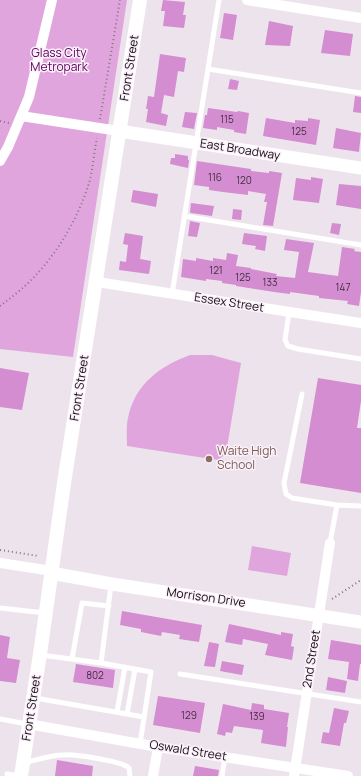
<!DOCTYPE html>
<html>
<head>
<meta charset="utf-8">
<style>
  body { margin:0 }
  canvas { display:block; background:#ede3ec }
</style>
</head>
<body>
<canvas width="361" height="776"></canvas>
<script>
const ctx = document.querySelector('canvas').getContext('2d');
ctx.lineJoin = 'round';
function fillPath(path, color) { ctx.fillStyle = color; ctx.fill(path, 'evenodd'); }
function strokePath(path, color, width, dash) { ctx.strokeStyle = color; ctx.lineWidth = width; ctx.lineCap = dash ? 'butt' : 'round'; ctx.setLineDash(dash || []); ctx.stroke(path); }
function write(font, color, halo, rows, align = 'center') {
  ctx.font = font + ' Manrope,sans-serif'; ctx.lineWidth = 3; ctx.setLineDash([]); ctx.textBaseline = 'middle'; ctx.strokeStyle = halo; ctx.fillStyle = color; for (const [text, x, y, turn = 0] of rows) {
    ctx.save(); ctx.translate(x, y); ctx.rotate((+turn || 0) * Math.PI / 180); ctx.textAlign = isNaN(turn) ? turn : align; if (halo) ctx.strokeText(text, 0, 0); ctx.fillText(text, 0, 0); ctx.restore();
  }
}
fillPath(new Path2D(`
  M0,0H127L73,357L0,349Z
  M190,355H212L241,363L226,454L218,460L127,446C127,437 126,426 128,418C135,384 160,366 190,355Z
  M252,546L291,553L287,576L248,570Z`), '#e0a5dc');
fillPath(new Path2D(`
  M163,0L185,2L183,15H186L184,28L163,26L165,11H161Z
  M224,13L237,15L233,40L220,38Z
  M269,21L293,26L290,46L265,45Z
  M325,30L353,34L350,56L321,53Z
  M160,54L186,58L184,72L178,71L174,97L164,95L161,113L168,115L166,126L146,122L148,109H146L148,96L154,97Z
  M230,79L239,81L237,90L228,89Z
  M355,96L361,97V113L353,112Z
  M208,108L237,112L238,111L249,113L246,134L234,132V130L217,127V130L203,128L205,115H207Z
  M185,112L197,113L194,129L182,127Z
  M266,118L295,123V120L308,121V118L320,120L316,145L263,136Z
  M336,128L361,133L359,152L333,148Z
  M175,154L188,156V160H189L188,168L170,164L171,158H175Z
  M197,161L251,169V171L269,173V171L282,173L273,226L263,225L267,202H264L266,194L248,191V195L223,192L209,190V187L194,185Z
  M311,177L323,179L319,203L293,200L296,178L311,180Z
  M339,184L361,186V209L336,205Z
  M133,190L158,194L156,207L131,202Z
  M191,203L214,206L212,216L191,213L190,212Z
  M233,209L242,210L241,220L232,219Z
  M190,221L200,223L197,237L188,236Z
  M332,223L341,224L339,235L330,233Z
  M125,233L143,236L140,259L151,261L149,274L119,270L120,261L126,262L128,245L123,244Z
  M244,233L267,236L265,251L255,249L256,246L242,244Z
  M286,239L314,243L308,272L338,276L342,247L355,249L354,251L361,252V292L359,306L347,304L348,301L319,298V296L290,292V294L274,292L236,286V285L222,283V281L206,279V281L181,277L183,259L196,261V258L213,261V258L226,260L227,253L238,255L236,266L251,268V269L277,274L276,276L295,278L299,252L284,250Z
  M0,368L29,373L22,410L0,407Z
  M318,378L361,385V401L357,428H361V493L300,483Z
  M122,611L202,625L199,642L179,639L180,635L162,632L161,636L141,632V629L120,625Z
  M229,624L281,635V632L293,634L291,646L294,647L292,660L265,655L268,644L243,639L242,645L225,642Z
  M0,635L10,637L7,658L20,660L16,683L0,681Z
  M331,640L361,645V664H360L358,681L347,679L349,662L328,659Z
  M209,642L219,644L215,667L204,666Z
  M222,661L244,665L242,675L220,671Z
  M76,664L115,670L113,688L73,682Z
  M328,677L347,681L345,693L326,690Z
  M158,696L205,703L200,733L153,725Z
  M252,703L264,705V709L289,713L287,727H288L286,747L261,743L263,730L234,726L232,733L226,732L225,736L217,734L223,704L251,710Z
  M334,708L349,711L346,723H344L340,746L321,743L323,732L329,733Z
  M57,760L93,766L92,776H55Z
  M195,766L219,770L218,776H193Z`), '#d48dd0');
strokePath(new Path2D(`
  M100,119L120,0
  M0,121L9,123
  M0,306C12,297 25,287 35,276C59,251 79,216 89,183C93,169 94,152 97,138
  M0,550L39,556
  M332,599L361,580`), '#7f787e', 2, [1, 3]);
strokePath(new Path2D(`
  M208,69L361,93
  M184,216L361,245
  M172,294L219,0
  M289,312L285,340L288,346L298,349L361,359
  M302,394L284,483L286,494L292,498L337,505L330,543
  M337,505L361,506
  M0,608L45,613
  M41,655L101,663L151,672L140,744
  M72,659L82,603L109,606
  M101,663L111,585
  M180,674L361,702
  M35,698L144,717
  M117,712L125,667
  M127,714L135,669
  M0,719L27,724
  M24,763C36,760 50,755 63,755C74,754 122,761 129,768L130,776
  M7,774L20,776
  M222,776L225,757`), '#fff', 5);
strokePath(new Path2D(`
  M247,0L361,18
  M21,116L119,131
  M0,161L8,147L29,97L52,0
  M97,282L361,323
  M0,563L52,571
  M28,724L158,747L348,776
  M153,776L158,747
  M294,776L330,543`), '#fff', 10);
strokePath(new Path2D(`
  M119,131L361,168
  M51,573L112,584L361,622`), '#fff', 13);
strokePath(new Path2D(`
  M21,776L40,654L64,483L140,0`), '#fff', 14);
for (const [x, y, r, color] of [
  [209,459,4,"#8d6e63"]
]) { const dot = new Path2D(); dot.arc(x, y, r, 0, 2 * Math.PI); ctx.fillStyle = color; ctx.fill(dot); strokePath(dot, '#fbf0fa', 1.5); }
write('10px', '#422e41', null, [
  ["115",227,120],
  ["125",299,132],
  ["116",215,178],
  ["120",244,181],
  ["121",216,271],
  ["125",243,278],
  ["133",270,283],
  ["147",343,288],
  ["802",95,676],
  ["129",189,716],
  ["139",257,717]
]);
write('12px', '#5b005b', '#fbf0fa', [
  ["Glass City",59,54],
  ["Metropark",59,68]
]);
write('12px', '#120e11', '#fbf0fa', [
  ["Front Street",130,68,-81],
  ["East Broadway",240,150,9],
  ["Essex Street",229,303,9],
  ["Front Street",80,388,-81],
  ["Morrison Drive",206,598,8],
  ["2nd Street",312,659,-81],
  ["Front Street",32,708,-81],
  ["Oswald Street",188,751,9]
]);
write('12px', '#785e54', '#fbf0fa', [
  ["Waite High",217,452],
  ["School",217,466]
], 'left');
</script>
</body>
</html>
